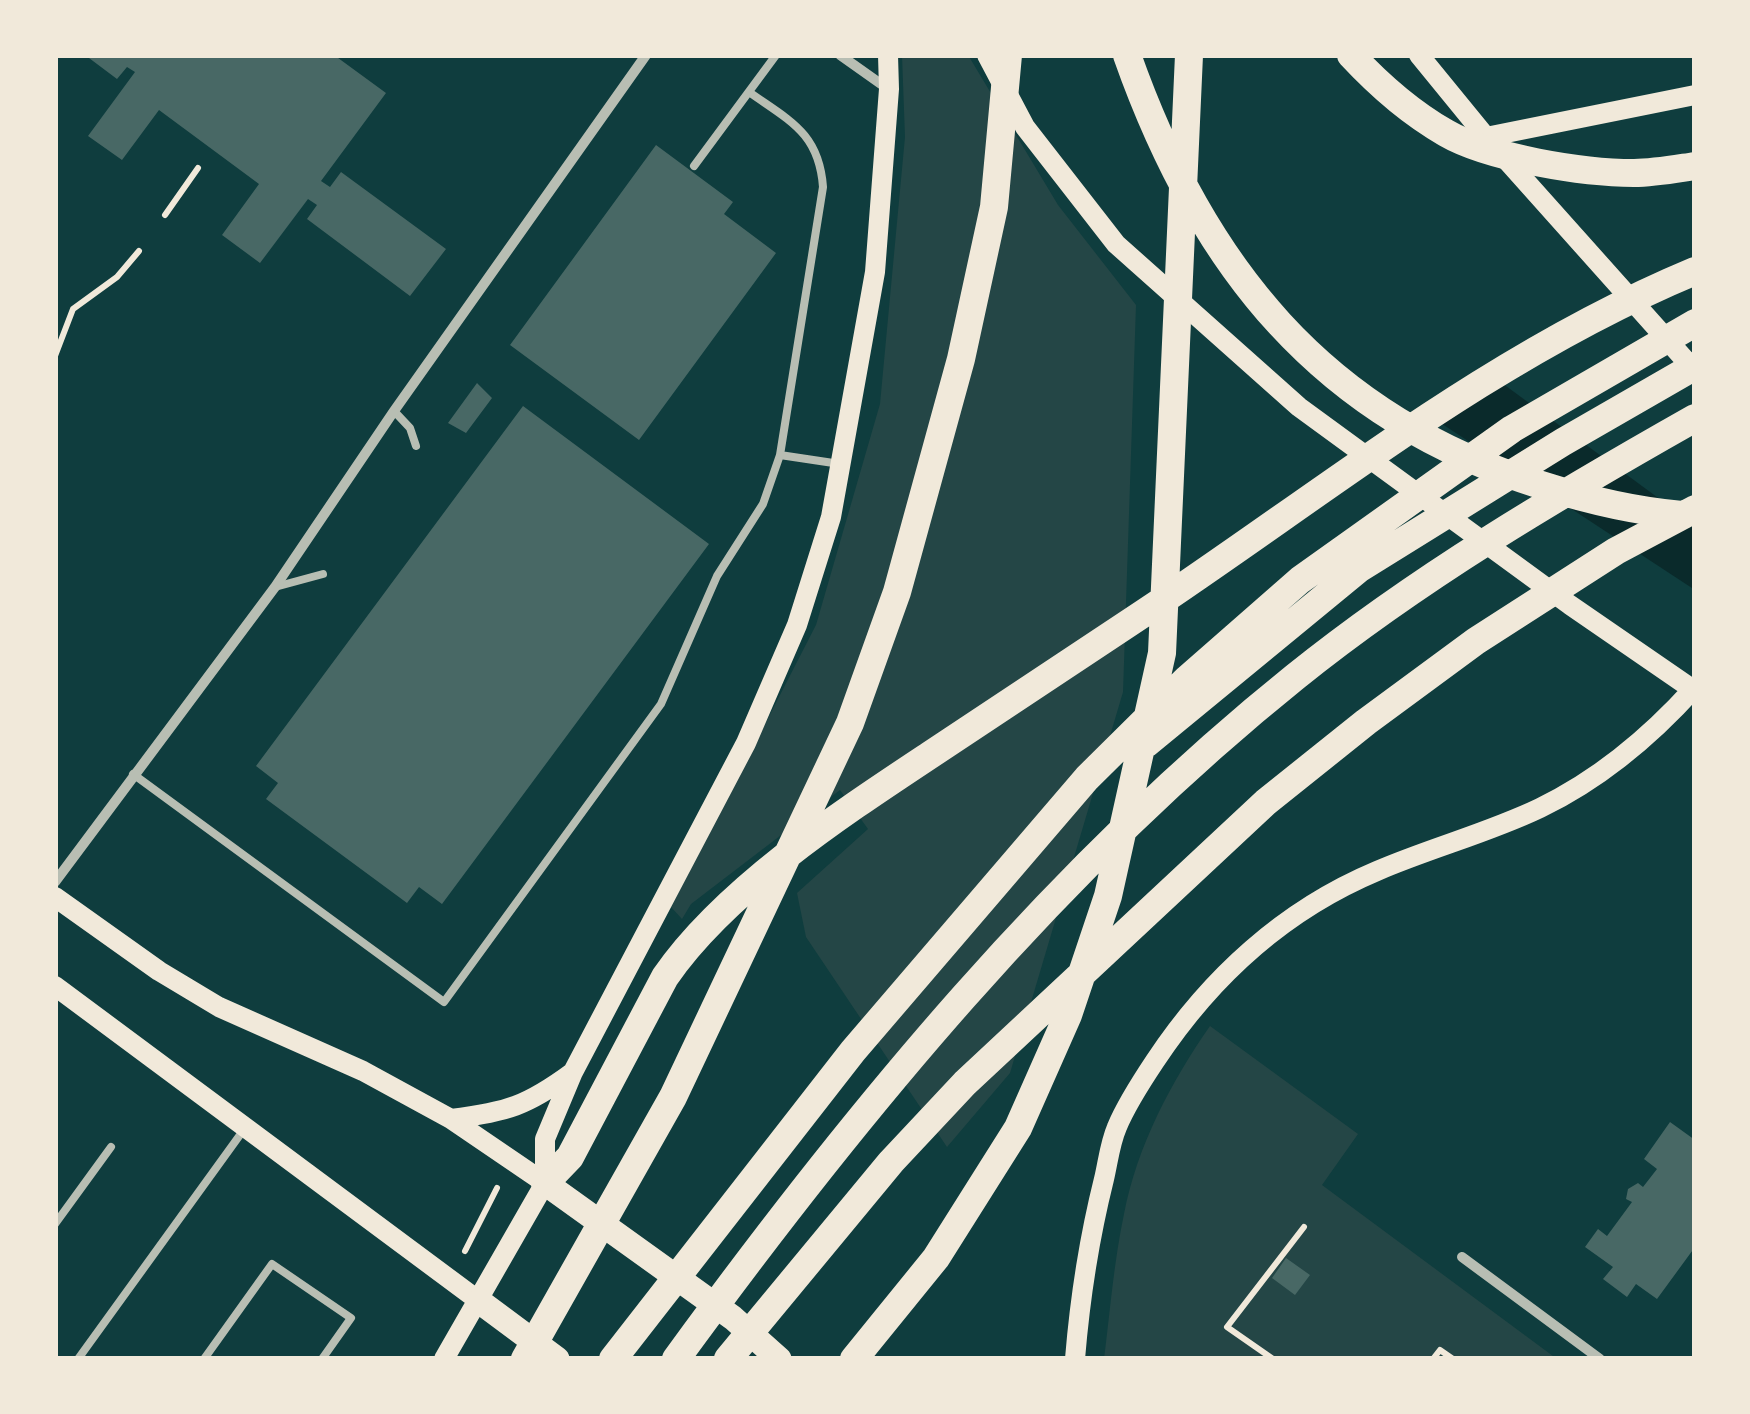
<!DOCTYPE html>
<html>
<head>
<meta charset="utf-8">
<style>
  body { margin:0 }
  #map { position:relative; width:1750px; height:1414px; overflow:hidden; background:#0f3d3e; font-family:"Golos Text",sans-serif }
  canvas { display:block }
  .frame { position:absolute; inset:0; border:58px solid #f1e9da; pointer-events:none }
</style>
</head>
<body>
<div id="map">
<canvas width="1750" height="1414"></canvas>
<div class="frame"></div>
</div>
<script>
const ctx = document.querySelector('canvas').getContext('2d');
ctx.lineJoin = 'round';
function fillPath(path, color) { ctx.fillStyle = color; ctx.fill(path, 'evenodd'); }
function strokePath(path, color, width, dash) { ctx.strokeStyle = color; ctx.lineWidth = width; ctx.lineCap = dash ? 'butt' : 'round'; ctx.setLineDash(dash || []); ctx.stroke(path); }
fillPath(new Path2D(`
  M902,55H968L1058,205L1136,305L1123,692L1010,1073L947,1147L806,937L797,893L868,829L840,790L691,904L682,919L671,907L816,625L880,404L905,137Z
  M1210,1026L1358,1134L1322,1185L1557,1359H1104C1110,1311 1114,1261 1124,1214C1137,1146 1171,1082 1210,1026Z`), '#244646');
fillPath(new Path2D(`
  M1491,375L1695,525V590L1430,416Z`), '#0a2a2b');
fillPath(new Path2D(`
  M85,55H334L386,93L321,181L330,187L341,172L446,249L410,296L307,219L317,205L308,199L260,263L222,235L259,184L159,110L122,160L88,136L135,72L127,67L117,79Z
  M656,145L733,202L724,214L776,253L639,440L510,345Z
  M477,383L492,398L466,433L448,423Z
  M523,406L709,544L442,904L419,887L407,903L266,799L278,783L256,766Z
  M1670,1122L1695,1140V1247L1657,1299L1636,1284L1627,1297L1603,1279L1613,1267L1585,1247L1598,1229L1607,1236L1632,1202L1626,1199L1628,1189L1638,1183L1643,1187L1657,1169L1644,1159Z
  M1286,1258L1310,1275L1295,1295L1272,1278Z`), '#486865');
strokePath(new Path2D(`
  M165,215L198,168
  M55,356L73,309L117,277L139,251
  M465,1251L497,1188
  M1273,1359L1227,1327L1304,1227
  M1433,1359L1440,1350L1453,1359`), '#f1e9da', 6);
strokePath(new Path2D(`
  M694,166L776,55
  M394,411L410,428L416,446
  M780,455L840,464
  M275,587L323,574
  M133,774L444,1002L661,704L717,576L763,504L780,455L823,187C819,133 790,121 749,92
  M55,1224L111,1147
  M78,1359L245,1128
  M204,1359L272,1264L351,1318L322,1359`), '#b8beb3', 8);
strokePath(new Path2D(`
  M840,55L888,89
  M55,882L275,587L394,411L646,55
  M1462,1257L1600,1359`), '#b8beb3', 10);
strokePath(new Path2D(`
  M987,55L1025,127L1116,244L1299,407L1570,605L1695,691
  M1419,55L1486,137L1695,371
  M1486,137L1695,95
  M55,897L159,971L219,1007L363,1071L451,1119L545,1183
  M55,986L479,1301
  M451,1119C507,1112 527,1106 573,1072
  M444,1359L545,1183V1139L573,1072L746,743L797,625L831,517L875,272L889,89L888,55
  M1075,1359C1080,1298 1089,1239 1104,1179C1108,1162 1110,1143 1117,1127C1126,1105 1141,1082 1155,1061C1210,978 1284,910 1377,871C1430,848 1488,833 1540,808C1600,779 1651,736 1695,687`), '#f1e9da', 20);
strokePath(new Path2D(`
  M545,1183L733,1318L779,1359
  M479,1301L557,1359`), '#f1e9da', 25);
strokePath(new Path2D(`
  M1127,55C1201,265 1322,418 1541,485C1588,500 1633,511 1682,515
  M1351,55C1378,84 1411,113 1446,133C1489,158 1584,173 1634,173C1654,173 1675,169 1695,166
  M1146,744L1360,568L1563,442L1695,366
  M545,1183L570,1157L665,977C725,890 841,814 930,755C1001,708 1072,660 1144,613C1324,493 1493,355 1695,271
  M525,1359L673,1097L850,723L897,592L961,359L994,207L1008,55
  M613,1359L853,1051L1087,778L1187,679L1300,580L1512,429L1695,323
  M676,1359C856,1112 1056,869 1295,677C1418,578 1557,496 1695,418
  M728,1359L891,1162L965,1083L1266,802L1366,722L1476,641L1616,551L1695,509
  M854,1359L936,1258L1018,1128L1068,1015L1108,896L1162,653L1189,55`), '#f1e9da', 28);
</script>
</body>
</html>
